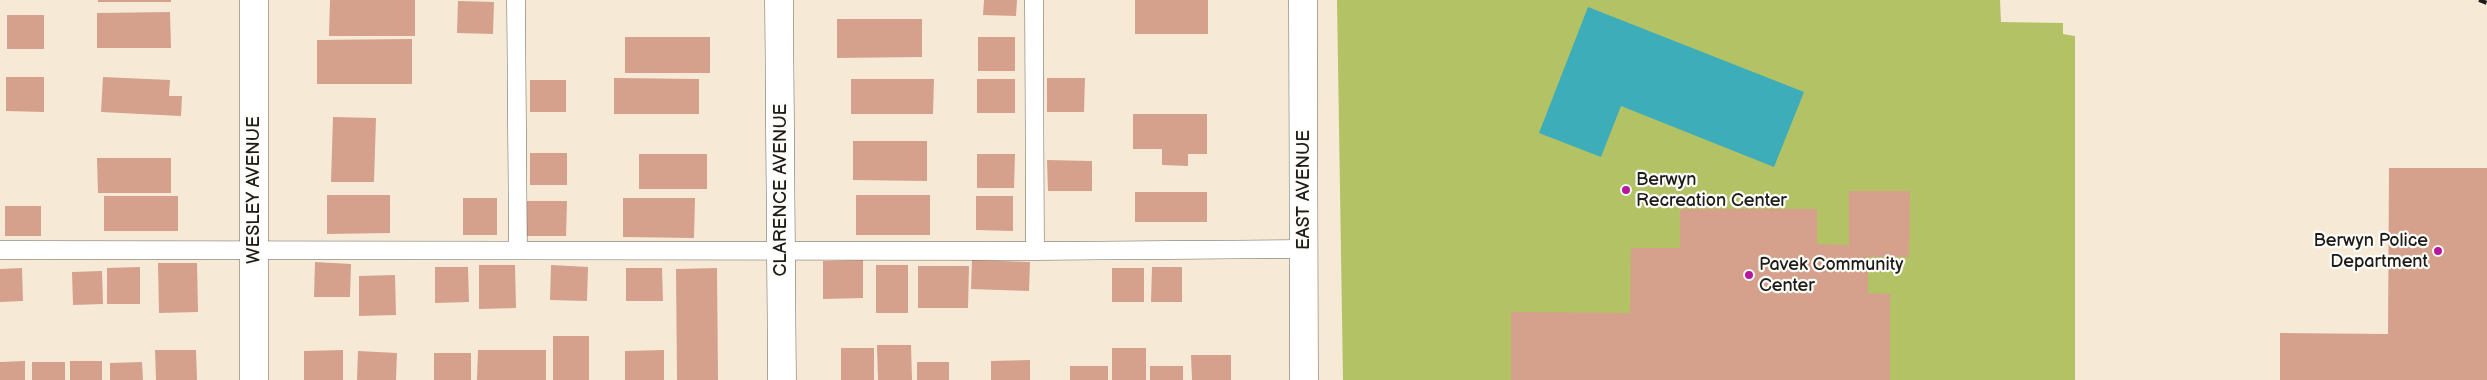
<!DOCTYPE html>
<html>
<head>
<meta charset="utf-8">
<style>
  body { margin:0 }
  canvas { display:block; background:#f6ead7 }
</style>
</head>
<body>
<canvas width="2487" height="380"></canvas>
<script>
const ctx = document.querySelector('canvas').getContext('2d');
ctx.lineJoin = 'round';
function fillPath(path, color) { ctx.fillStyle = color; ctx.fill(path, 'evenodd'); }
function strokePath(path, color, width, dash) { ctx.strokeStyle = color; ctx.lineWidth = width; ctx.lineCap = dash ? 'butt' : 'round'; ctx.setLineDash(dash || []); ctx.stroke(path); }
function write(font, color, halo, rows, align = 'center') {
  ctx.font = font + ' "Balsamiq Sans",sans-serif'; ctx.lineWidth = 4.5; ctx.setLineDash([]); ctx.textBaseline = 'middle'; ctx.strokeStyle = halo; ctx.fillStyle = color; for (const [text, x, y, turn = 0] of rows) {
    ctx.save(); ctx.translate(x, y); ctx.rotate((+turn || 0) * Math.PI / 180); ctx.textAlign = isNaN(turn) ? turn : align; if (halo) ctx.strokeText(text, 0, 0); ctx.fillText(text, 0, 0); ctx.restore();
  }
}
fillPath(new Path2D(`
  M1337,0H2000L2001,22L2063,23V34L2075,36V380H1343Z`), '#b3c265');
fillPath(new Path2D(`
  M1588,7L1804,92L1774,167L1621,106L1601,157L1539,133Z`), '#3dadba');
fillPath(new Path2D(`
  M98,0H171V2H98Z
  M330,0H415V36H329Z
  M984,0H1017L1016,16L983,15Z
  M1135,0H1208V34H1135Z
  M458,1L494,2L493,34L457,33Z
  M170,12L171,48H97V13Z
  M7,15H44V49H7Z
  M837,19H922V57L837,58Z
  M625,37H710V73H625Z
  M978,37H1015V71H978Z
  M412,39V84H317V40Z
  M6,77H44V112L6,111Z
  M103,77L170,80L169,96H182L181,116L101,112Z
  M614,78L699,79V114H614Z
  M1047,78H1085L1084,112H1047Z
  M851,79H934L933,114H851Z
  M977,79H1015V113H977Z
  M530,80H566V112H530Z
  M1133,114H1207V154H1188V166L1162,165V149H1133Z
  M333,117L376,118L374,182H331Z
  M853,141H927V181L853,180Z
  M530,153H567V185H530Z
  M639,154H707V189H639Z
  M977,154H1015L1014,188H977Z
  M97,158H171V193H98Z
  M1047,160L1092,161V191H1048Z
  M2389,168H2487V380H2280V333L2388,334Z
  M1849,191H1910L1909,257H1868V293L1890,294V380H1511V312L1630,313L1631,248H1680V209H1817V244L1849,245Z
  M1135,192H1207V222H1135Z
  M327,195H390V233L327,234Z
  M856,195H930V235H856Z
  M104,196H178V231H104Z
  M976,196H1013V231L976,230Z
  M463,198H497V235H463Z
  M623,198H695L694,238L623,237Z
  M523,201H567L566,236H523Z
  M5,206H41V236H5Z
  M863,260V298L823,299V261Z
  M972,260L1030,262L1029,291L971,289Z
  M315,262L351,264L350,297H314Z
  M158,263H197L198,312L159,313Z
  M479,265H515L516,308L479,309Z
  M551,265L588,267L587,301L550,300Z
  M876,265H908V313H876Z
  M918,266H969L968,308H918Z
  M140,267V304H107V268Z
  M435,267H468L469,302L435,303Z
  M1152,267H1182V302H1151Z
  M22,268L23,301L0,302V269Z
  M626,268H662L663,301H626Z
  M717,268L718,380H677L676,269Z
  M1112,268H1144V302H1112Z
  M102,271L103,304L73,305L72,272Z
  M395,275L396,315L359,316V276Z
  M553,336H589V380H553Z
  M877,345H911L912,380H878Z
  M841,348H874V380H841Z
  M1112,348H1146V380H1112Z
  M155,350H196L197,380H156Z
  M343,350V380H304V351Z
  M478,350H546V380H477Z
  M664,350V380H625V351Z
  M358,351L397,353L396,380H357Z
  M434,353H471V380H434Z
  M1191,355H1231V380H1192Z
  M1030,360V380H991V361Z
  M25,361V380H0V362Z
  M70,361H102V380H70Z
  M32,362H65V380H32Z
  M142,362L143,380H110V363Z
  M917,362H949V380H917Z
  M1070,366H1108V380H1070Z
  M1150,366H1183V380H1150Z`), '#d5a18c');
const service = new Path2D(`
  M516,0L518,250
  M1034,0L1035,251
  M0,250L1035,251L1304,249`);
const minor = new Path2D(`
  M254,0V380
  M779,0L782,380
  M1303,0L1304,380`);
strokePath(service, '#68645d', 19);
strokePath(minor, '#68645d', 29);
strokePath(service, '#fff', 18);
strokePath(minor, '#fff', 28);
strokePath(new Path2D(`
  M2479,0L2487,3`), '#1c1c1c', 4, [8, 4]);
for (const [x, y, r, color] of [
  [1626,190,5,"#b5179e"],
  [2438,251,5,"#b5179e"],
  [1749,275,5,"#b5179e"]
]) { const dot = new Path2D(); dot.arc(x, y, r, 0, 2 * Math.PI); ctx.fillStyle = color; ctx.fill(dot); strokePath(dot, '#fdfcf7', 2); }
write('18px', '#1c1c1c', '#fdfcf7', [
  ["Berwyn",1636,180],
  ["Recreation Center",1636,201],
  ["Berwyn Police",2428,241,"right"],
  ["Department",2428,262,"right"],
  ["Pavek Community",1759,265],
  ["Center",1759,286]
], 'left');
write('18px', '#1c1c1c', '#fdfcf7', [
  ["WESLEY AVENUE",254,190,-90],
  ["CLARENCE AVENUE",781,190,-90],
  ["EAST AVENUE",1304,190,-90]
]);
</script>
</body>
</html>
